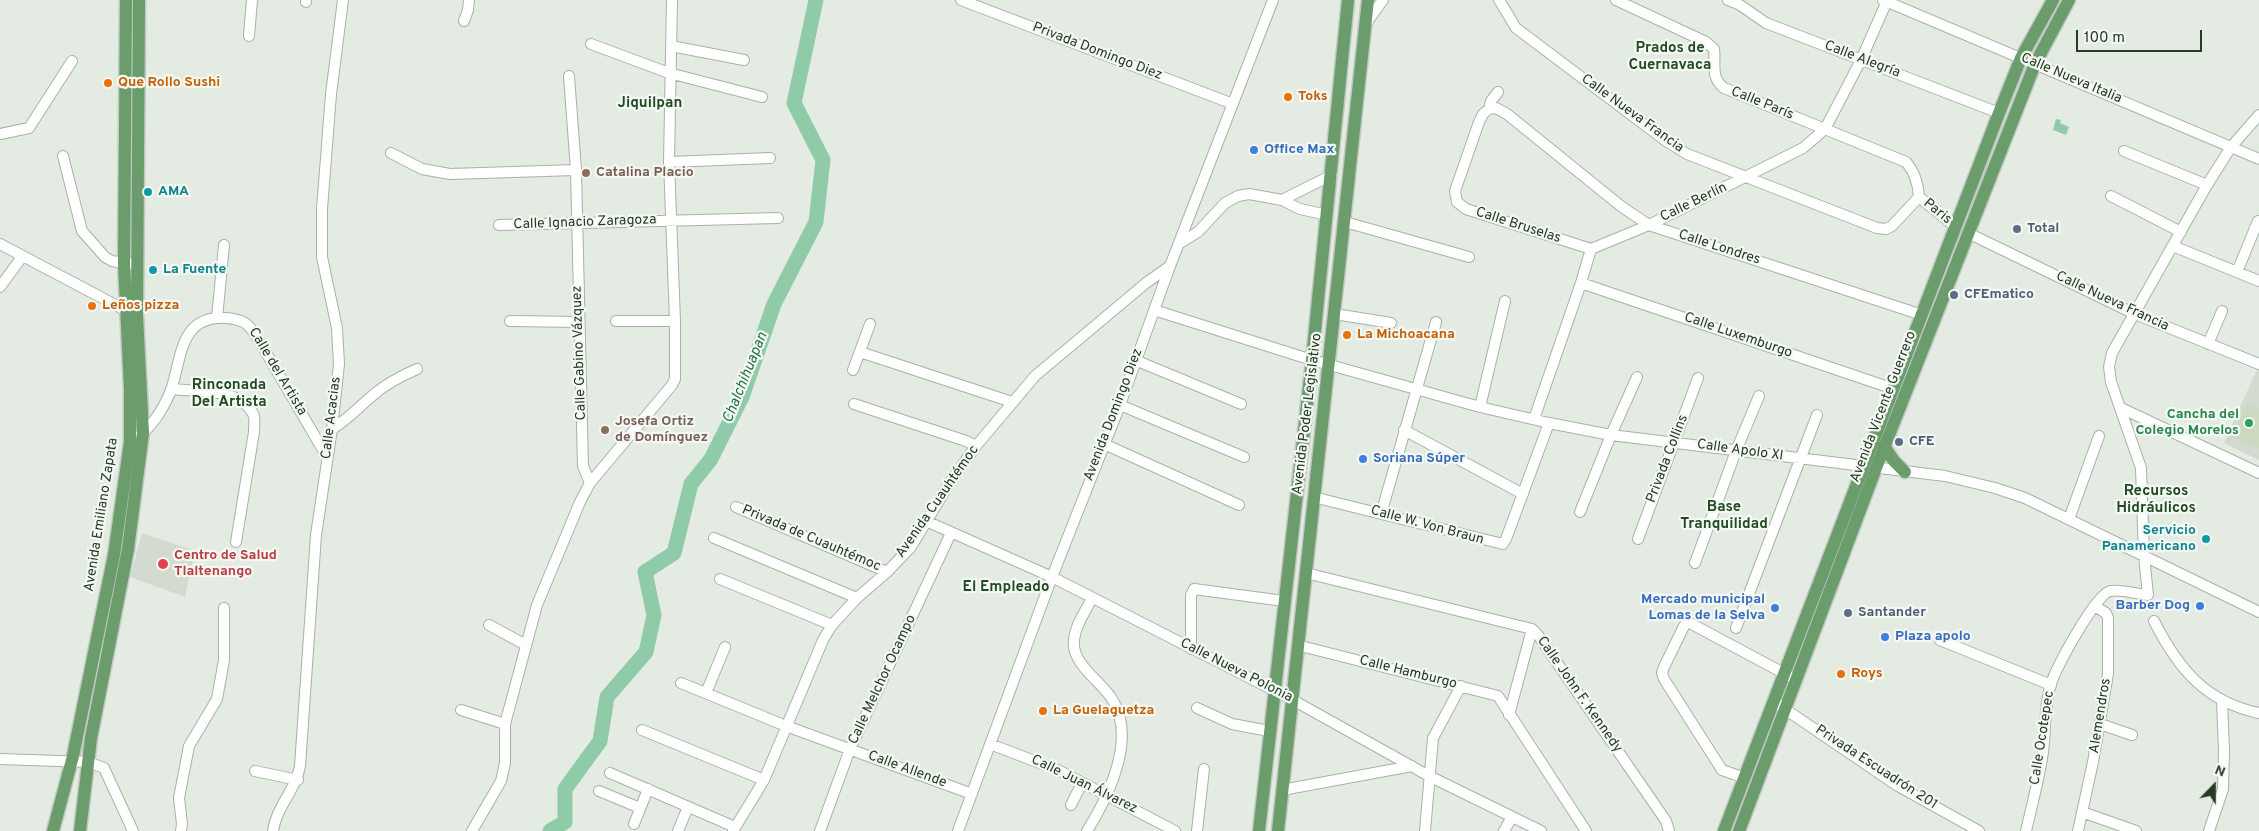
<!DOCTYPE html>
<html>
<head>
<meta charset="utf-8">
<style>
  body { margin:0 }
  #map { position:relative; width:2259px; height:831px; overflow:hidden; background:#e4ebe3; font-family:Overpass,sans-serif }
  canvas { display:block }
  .north { position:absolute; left:2189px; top:761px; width:50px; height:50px; -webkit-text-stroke:4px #f4f8f3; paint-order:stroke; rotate:22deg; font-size:14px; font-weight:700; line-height:20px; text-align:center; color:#243b24 }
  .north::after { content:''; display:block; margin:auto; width:18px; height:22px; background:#243b24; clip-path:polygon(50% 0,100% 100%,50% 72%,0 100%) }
  .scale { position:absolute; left:2076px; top:30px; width:126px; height:22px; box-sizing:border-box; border:2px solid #243b24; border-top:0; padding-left:6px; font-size:15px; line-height:18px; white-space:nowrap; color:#243b24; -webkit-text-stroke:4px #f4f8f3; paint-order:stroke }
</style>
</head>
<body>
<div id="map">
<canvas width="2259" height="831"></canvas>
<div class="north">N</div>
<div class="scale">100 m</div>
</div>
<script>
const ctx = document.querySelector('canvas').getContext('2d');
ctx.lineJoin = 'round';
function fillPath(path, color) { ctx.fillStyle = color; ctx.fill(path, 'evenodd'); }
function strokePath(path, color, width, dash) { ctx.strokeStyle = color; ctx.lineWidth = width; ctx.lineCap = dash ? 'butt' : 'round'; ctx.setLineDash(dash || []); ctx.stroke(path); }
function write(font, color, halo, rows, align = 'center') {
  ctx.font = font + ' Overpass,sans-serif'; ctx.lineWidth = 4.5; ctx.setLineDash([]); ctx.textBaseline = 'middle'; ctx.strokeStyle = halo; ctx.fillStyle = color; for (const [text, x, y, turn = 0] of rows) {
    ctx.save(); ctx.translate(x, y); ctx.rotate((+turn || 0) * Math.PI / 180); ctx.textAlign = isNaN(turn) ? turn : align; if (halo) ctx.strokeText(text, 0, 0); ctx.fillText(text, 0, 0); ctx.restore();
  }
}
fillPath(new Path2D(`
  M2258,367L2259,368V460L2224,443Z
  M142,533L195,551L185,597L130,577Z`), '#d3dbd1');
fillPath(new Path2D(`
  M2247,403L2259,409V449L2232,437Z`), '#cbdabe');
fillPath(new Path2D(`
  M2056,119L2061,120L2060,123L2069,127L2066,135L2053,130Z`), '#90cba9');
strokePath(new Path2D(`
  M550,831L565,822V789L600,741L607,697L646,652L654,615L645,572L674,553L691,484L711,459L742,397L774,304L816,222L823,160L794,103L816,0`), '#90cba9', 15);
const minor = new Path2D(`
  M961,0L1233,104
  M1499,0L1516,28L1666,141L1687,154L1877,228L1886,229L1892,226L1919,197
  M1616,0L1706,42L1714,49C1716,65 1710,77 1724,88L1906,162C1915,172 1918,183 1919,197
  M1728,0L1740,5L1766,23L1999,113
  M1883,0L2259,159
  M306,2V0
  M464,21L468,10L469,0
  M1367,22L1383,0
  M249,36L252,0
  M591,44L669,73L762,97
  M671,46L744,60
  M569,76L576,170L583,466L590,483
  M1489,109L1496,108L1507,114L1622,207L1649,225L1922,315
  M1489,109L1483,114L1479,122L1455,191L1457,202L1466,209L1591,249
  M1489,109L1491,101L1498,92
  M0,134L29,128L72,61
  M2124,151L2207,185
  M391,153L422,169L450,174L576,170
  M63,156L82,231L105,257L112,261L131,264
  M669,162L770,158
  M2111,196L2181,232
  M1919,197L1956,227
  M1282,200L1332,175
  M1345,222L1469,257
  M499,225L778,218
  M1968,233L2135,314L2259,364
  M1180,243L1198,232L1225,203L1238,196L1249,194L1282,200L1300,209L1327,215
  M0,244L125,310
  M2173,246L2259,281
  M1591,249L1649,225L1803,148L1825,129L1861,60L1887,1
  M2237,272L2258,221
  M1581,283L1894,389
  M0,287L22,257
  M1154,310L1312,360L1480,407L1549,423L1611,435L1945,476L1995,488L2025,498L2259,612
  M1335,314L1391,323
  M217,318L224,245
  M510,321L579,322
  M616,321H675
  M2208,344L2222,311
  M860,352L1012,402
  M1135,360L1241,404
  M853,370L870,324
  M171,389C196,392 242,387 254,416C255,420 254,427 254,432L236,542
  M854,404L966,441L976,446
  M1120,405L1244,457
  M1480,407L1505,301
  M2121,408L2259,473
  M1534,419L1581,283L1591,249
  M332,429C348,419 358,408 372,396C385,384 401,376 417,369
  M1404,430L1523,494
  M141,434C154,425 167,402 172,387C182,354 181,315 227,318C244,320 248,323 257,337L327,457
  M1104,444L1239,505
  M1313,497L1503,544L1506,539L1549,423
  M736,507L887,572
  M1580,512L1611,435L1637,377
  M1381,514L1436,322
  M2069,519L2099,436
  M926,521L1052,577L1291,699L1429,776L1541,831
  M714,538L857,598
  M1638,539L1698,378
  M1695,563L1736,451L1759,396
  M1306,573L1532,629L1538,635L1666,821L1669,831
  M720,579L832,625
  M2154,621C2178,668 2205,702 2259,713
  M489,625L526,645
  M1736,628L1817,415
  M1940,640L2051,685
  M1297,645L1498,696L1586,831
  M1191,649V595L1194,589L1284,601
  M681,683L786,726L972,794
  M706,693L725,647
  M1779,705L1898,786L1979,831
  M1197,708L1232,724L1269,731
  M461,710L505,724
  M1509,715L1532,629
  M2100,724L2132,735
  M642,730L764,780
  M990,744L1058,770L1175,831
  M0,759L88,762L104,768L133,831
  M255,771L298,780
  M610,773L735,827
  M1745,778L1722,770L1664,679L1662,673L1664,667L1684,626L1688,622L1789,676
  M1282,790L1412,766
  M599,791L640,808
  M1071,805L1082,783
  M2082,812L2136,831
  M634,824L648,789
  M181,831L182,824L179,798L189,746L217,699L224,660V608
  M273,831C276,807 296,790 300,766L316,535L332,429L339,364L337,328L322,257V209L331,94L343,0
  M472,831L501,781L505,763V724L537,605L580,502L590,483L672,385L675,379V321L669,162L672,0
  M678,831L688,807
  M733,831L764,780L823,640L832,625L857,598L887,572L911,547L949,484L976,446L1035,376L1146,283L1170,266
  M820,831L850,749L951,533
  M958,831L1052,577L1120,405L1170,266L1273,0
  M1087,831C1109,796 1137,738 1112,699C1101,681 1071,664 1074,640C1075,625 1086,611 1092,598
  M1197,831L1204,769
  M1425,831L1433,738L1461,686
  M1504,831L1512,817
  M2026,831C2032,805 2039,779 2043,752C2046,730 2044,705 2051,684C2056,668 2095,595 2110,591C2121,589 2137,594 2148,595L2144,556L2141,468L2111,382L2109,367L2112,353L2207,185L2231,147L2259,115
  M2078,831L2093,762L2108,674V618L2106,613L2094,606
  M2209,831L2223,789L2224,750L2222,701`);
const major = new Path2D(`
  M1884,446L1894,461L1905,472
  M53,831L73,756L114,555L130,442V389L124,263L126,0
  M80,831L91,738L128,549L143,433L137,316L139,0
  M1259,831L1312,360L1348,0
  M1278,831L1368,0
  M1724,831L1999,113L2021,58L2053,0
  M1739,831L1876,468L2035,64L2069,0`);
strokePath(minor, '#a7b3a6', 12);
strokePath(major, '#c2c8c2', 15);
strokePath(minor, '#fff', 10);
strokePath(major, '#6b9c6c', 12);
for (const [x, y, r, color] of [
  [108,83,5,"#e8710a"],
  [1288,97,5,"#e8710a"],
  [1254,150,5,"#3f7fe0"],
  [586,173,5,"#8d6e63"],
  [148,192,5,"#0f9aa8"],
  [2017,229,5,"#5c6f8a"],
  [153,270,5,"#0f9aa8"],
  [1954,295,5,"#5c6f8a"],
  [92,306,5,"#e8710a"],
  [1347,335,5,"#e8710a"],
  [2249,423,5,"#2e9e5b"],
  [605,430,5,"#8d6e63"],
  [1899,442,5,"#5c6f8a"],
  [1363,459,5,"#3f7fe0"],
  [2206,539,5,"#0f9aa8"],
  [163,564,6,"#e0444e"],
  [2200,606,5,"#3f7fe0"],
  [1775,608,5,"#3f7fe0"],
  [1848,613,5,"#5c6f8a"],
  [1885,637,5,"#3f7fe0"],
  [1841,674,5,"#e8710a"],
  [1043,711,5,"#e8710a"]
]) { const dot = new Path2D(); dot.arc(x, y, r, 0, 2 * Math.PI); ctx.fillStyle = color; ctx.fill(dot); strokePath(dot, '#f4f8f3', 2); }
write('14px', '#243b24', '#f4f8f3', [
  ["Privada Domingo Diez",1097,52,21],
  ["Calle Alegría",1862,60,21],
  ["Calle Nueva Italia",2071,79,23],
  ["Calle París",1762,104,22],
  ["Calle Nueva Francia",1632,114,36],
  ["Calle Berlín",1694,203,-26],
  ["Paris",1937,212,39],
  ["Calle Ignacio Zaragoza",585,223,-2],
  ["Calle Bruselas",1518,226,18],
  ["Calle Londres",1719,248,18],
  ["Calle Nueva Francia",2112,302,25],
  ["Calle Luxemburgo",1738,336,19],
  ["Calle Gabino Vázquez",580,353,-92],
  ["Calle del Artista",277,372,59],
  ["Avenida Vicente Guerrero",1884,407,-69],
  ["Avenida Poder Legislativo",1308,414,-83],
  ["Avenida Domingo Diez",1114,415,-69],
  ["Calle Acacias",332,418,-83],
  ["Calle Apolo XI",1740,451,8],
  ["Privada Collins",1668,459,-69],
  ["Avenida Cuauhtémoc",938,502,-55],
  ["Avenida Emiliano Zapata",102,515,-81],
  ["Calle W. Von Braun",1427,526,15],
  ["Privada de Cuauhtémoc",811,539,23],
  ["Calle Nueva Polonia",1236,671,27],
  ["Calle Hamburgo",1408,673,14],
  ["Calle Melchor Ocampo",883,680,-65],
  ["Calle John F. Kennedy",1579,695,55],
  ["Alemendros",2101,716,-81],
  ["Calle Ocotepec",2043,738,-81],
  ["Privada Escuadrón 201",1876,768,33],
  ["Calle Allende",907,770,20],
  ["Calle Juan Álvarez",1084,785,26]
]);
write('bold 14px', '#c56008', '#f4f8f3', [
  ["Que Rollo Sushi",118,83],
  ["Toks",1298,97],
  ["Leños pizza",102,306],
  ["La Michoacana",1357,335],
  ["Roys",1851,674],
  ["La Guelaguetza",1053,711]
], 'left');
write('bold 14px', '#366cbe', '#f4f8f3', [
  ["Office Max",1264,150],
  ["Soriana Súper",1373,459],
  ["Mercado municipal",1765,600,"right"],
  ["Lomas de la Selva",1765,616,"right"],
  ["Barber Dog",2190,606,"right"],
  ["Plaza apolo",1895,637]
], 'left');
write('bold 14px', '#785e54', '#f4f8f3', [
  ["Catalina Placio",596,173],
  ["Josefa Ortiz",615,422],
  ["de Domínguez",615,438]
], 'left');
write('bold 14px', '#0d838f', '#f4f8f3', [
  ["AMA",158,192],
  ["La Fuente",163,270],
  ["Servicio",2196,531,"right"],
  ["Panamericano",2196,547,"right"]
], 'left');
write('bold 14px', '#4e5e75', '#f4f8f3', [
  ["Total",2027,229],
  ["CFEmatico",1964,295],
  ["CFE",1909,442],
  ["Santander",1858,613]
], 'left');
write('bold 14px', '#27864d', '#f4f8f3', [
  ["Cancha del",2239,415],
  ["Colegio Morelos",2239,431]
], 'right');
write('bold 14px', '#be3a42', '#f4f8f3', [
  ["Centro de Salud",174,556],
  ["Tlaltenango",174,572]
], 'left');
write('bold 15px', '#224b23', '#f4f8f3', [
  ["Prados de",1670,49],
  ["Cuernavaca",1670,66],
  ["Jiquilpan",650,104],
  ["Rinconada",229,386],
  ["Del Artista",229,403],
  ["Recursos",2156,492],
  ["Hidráulicos",2156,509],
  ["Base",1724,508],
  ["Tranquilidad",1724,525],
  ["El Empleado",1006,588]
]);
write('italic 15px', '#247145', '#f4f8f3', [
  ["Chalchihuapan",746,378,-68]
]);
</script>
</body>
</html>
